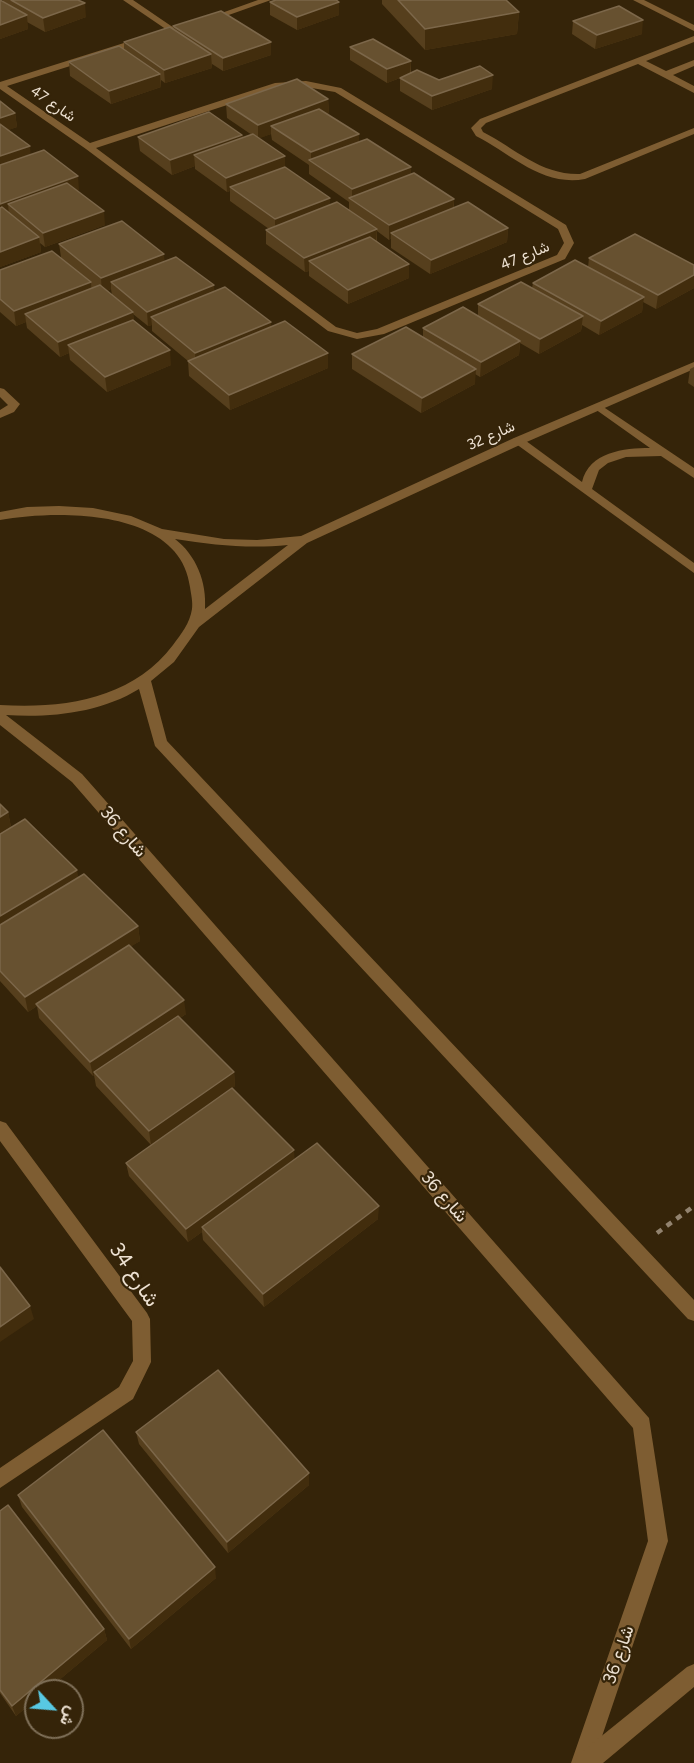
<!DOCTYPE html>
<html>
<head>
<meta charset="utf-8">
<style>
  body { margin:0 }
  #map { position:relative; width:694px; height:1763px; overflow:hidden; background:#352409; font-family:Figtree,Vazirmatn,sans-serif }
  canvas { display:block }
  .north { position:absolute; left:24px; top:1679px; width:60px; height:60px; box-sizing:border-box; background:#352409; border:2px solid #7f7059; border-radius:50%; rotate:116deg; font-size:16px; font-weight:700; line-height:24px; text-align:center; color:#ede1d2 }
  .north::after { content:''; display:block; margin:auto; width:21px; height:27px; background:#58c9e3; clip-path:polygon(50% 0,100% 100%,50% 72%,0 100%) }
</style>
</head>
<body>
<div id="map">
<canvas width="694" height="1763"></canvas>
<div class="north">ش</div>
</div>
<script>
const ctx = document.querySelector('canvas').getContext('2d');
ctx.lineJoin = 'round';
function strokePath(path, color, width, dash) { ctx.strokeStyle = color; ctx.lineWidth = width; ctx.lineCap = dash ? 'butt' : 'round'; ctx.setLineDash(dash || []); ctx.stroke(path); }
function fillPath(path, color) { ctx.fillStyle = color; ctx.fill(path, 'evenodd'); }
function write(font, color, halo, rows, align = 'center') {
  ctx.font = font + ' Figtree,Vazirmatn,sans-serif'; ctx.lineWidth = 4.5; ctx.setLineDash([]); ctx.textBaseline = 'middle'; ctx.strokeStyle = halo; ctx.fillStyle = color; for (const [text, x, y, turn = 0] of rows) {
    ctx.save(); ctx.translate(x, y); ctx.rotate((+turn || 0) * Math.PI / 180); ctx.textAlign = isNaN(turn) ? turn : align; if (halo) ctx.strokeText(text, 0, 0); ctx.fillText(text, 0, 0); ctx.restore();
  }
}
strokePath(new Path2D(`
  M657,1233L694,1206`), '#92836f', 4.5, [6, 6]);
fillPath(new Path2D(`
  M694,36V42L646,61L666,71L694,60V66L673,75L694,86V93L638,64L486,123L481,128L483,132C516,149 541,175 580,174L694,128V134L585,179C542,187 510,153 476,136L471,128L480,119Z
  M599,404L694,468V478L661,456L626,457L608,463L599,470L592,489L694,563V573L512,441L514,438H522L582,482C589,452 624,448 650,448L595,409V405Z`), '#7e5d32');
fillPath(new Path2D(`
  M123,0H133L177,30L170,32Z
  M258,0H271L209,22L202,20Z
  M633,0H644L694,25V31Z
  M143,37L147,40L146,42L7,86L90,143L275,83L306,81L341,88L566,225L574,243L565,259L384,334L357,339L328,331L86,149L0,89V82ZM306,87L335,92L558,229L564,243L557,255L377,329L357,333L336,327L96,148L276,89Z
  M694,362V369L522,444L307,543L199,627L174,662L151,681L167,741L694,1300V1321L688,1319L155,746L139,689C100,713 50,718 6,715L82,774L649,1418L668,1541L593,1763H571L648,1541L633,1428L72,782L0,725V705C64,709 132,699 173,645C181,634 190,623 192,609C193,602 191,594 190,587C180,508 58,510 0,520V512L27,507L59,506L93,508L131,516L162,529L224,539L257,540L301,536L514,438ZM175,539C213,545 249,549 288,545L205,609C207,582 196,555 175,539Z
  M0,388L4,389L20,404L14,412L0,418V410L8,405L0,397Z
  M0,1121L6,1123L147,1313L150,1319L151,1362L133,1399L0,1488V1468L119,1387L133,1361L132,1321L0,1141Z`), '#7e5d32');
fillPath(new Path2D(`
  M694,1664V1687L603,1763H575L578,1755L687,1667Z`), '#7e5d32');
fillPath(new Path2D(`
  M0,0L3,2V0H78L86,17L45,32L27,22L28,29L0,39Z
  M382,0H506L519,12L517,34L425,50L382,4Z
  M270,2L339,15L297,30L270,15Z
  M573,21L642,34L595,49L572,34Z
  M173,26L271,55L223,71L212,64V68L165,83L161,80V87L111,104L70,76L69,62L124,49V42L174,30Z
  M350,47L411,61V73L439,80L492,89L432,110L400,91V78L387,83L350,60Z
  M328,99L329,113L327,114L359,142L411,174L454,199V208L508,228L507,242L430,274L391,248V238L389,240L377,231V241L409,278L348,304L309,276V271L305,272L266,244V230L269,229L230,201V191L227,192L195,169V166L172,175L140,151L138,137L242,135L243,138L252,135L227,118L226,104ZM271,134L272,140L309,165V174L349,202V210L330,205V198L285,167V156L259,138Z
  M0,101L15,113L17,127L8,130L31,155L79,190L77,191L105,225L45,247L40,243L41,252L0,267Z
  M59,244L165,261L214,285V292L271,327L328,368L230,410L189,376L188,361L152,331V325L148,326L133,314L134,321L171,365L107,392L70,360L69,353L60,357L27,328L26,322L16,326L0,312V270L61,257ZM111,289L112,295L107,291Z
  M589,258L694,265V288L656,309L643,302L642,312L599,335L582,325L581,331L539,354L520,343L519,355L480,377L475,374V384L421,413L352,369V354L423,337V328L478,316V304L532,288L533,283L588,267Z
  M694,367V387L688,383L690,369Z
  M0,804L8,812L11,827L78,877L138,926L140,941L131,946L186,1014L180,1018L234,1072L235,1086L151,1145L96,1086L94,1075L93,1076L39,1018L37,1006L28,1012L0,981Z
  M295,1159L378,1219L264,1307L203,1240L202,1232L188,1242L129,1176L126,1163Z
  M136,1432L309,1473V1485L228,1553L139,1444Z
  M18,1495L216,1578L131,1649L22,1507Z
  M0,1511L104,1629L107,1640L16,1716L0,1693Z`), '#563f1d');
fillPath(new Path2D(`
  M339,2V15L297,30V17Z
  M85,3L86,17L45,32L43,18Z
  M519,12L517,34L425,50V29Z
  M27,15L28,29L0,39V25Z
  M643,20L642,34L595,49L597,35Z
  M271,42V55L223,71V58Z
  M211,54L212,68L165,83L164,70Z
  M411,61L410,74L387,83V69Z
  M160,74L161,87L111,104L109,91Z
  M493,75L492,89L432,110V96Z
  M328,99L329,113L279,131L271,126V134L258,139V125Z
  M15,113L17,127L0,133V118Z
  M359,134V148L311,162V152Z
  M242,135L243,149L194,155L195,166L172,175L170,160Z
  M30,146L31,160L0,171V156Z
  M285,156V170L230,187V191L227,192L226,178Z
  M411,167V181L352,200V189Z
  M78,176L79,190L18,212L8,204L9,215L0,216V204Z
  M330,198V212L275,233V219Z
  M454,199L453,214L391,233V238L389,240V225Z
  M104,211L105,225L45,247L43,233Z
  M508,228L507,242L430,274L431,260Z
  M377,229L376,244L309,261V271L305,272L304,258Z
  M39,237L41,252L0,267V252Z
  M164,254L165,268L111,282V289L102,293L101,278Z
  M409,264V278L348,304V290Z
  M694,275V288L656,309L658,295Z
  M91,282L92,297L25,314L26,322L16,326L14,311Z
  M214,285L215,300L151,317L152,325L148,326L147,312Z
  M644,297L642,312L599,335L601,321Z
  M133,312L135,327L68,345L69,353L60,357L58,342Z
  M583,316L581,331L539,354L540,339Z
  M271,322V336L196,367L195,353Z
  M520,341L519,355L480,377L481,362Z
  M170,350L171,365L107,392L105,377Z
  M328,353V368L230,410L229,395Z
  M476,369L475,384L421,413L422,398Z
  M8,812L11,827L0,834V817Z
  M77,870L80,885L0,933V916Z
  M138,926L140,941L38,1005L36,1004L37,1006L28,1012L25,997Z
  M184,1000L186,1014L96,1074L94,1072V1075L93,1076L90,1062Z
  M234,1072L235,1086L151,1145L149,1131Z
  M294,1150L295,1164L202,1227V1232L188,1242L186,1229Z
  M379,1206L378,1219L264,1307L263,1294Z
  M30,1306L34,1319L0,1342V1327Z
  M309,1473V1485L228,1553L227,1542Z
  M215,1567L216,1578L131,1649L129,1639Z
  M104,1629L107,1640L46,1691H36V1699L16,1716L12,1706Z`), '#422d0d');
const building = new Path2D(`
  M0,0L27,15L0,25Z
  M11,0H78L85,3L43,18Z
  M276,0H336L339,2L297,17L270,2Z
  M398,0H506L519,12L425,29Z
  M619,6L643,20L597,35L573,21Z
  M221,11L271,42L223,58L173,26Z
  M170,27L211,54L164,70L124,42Z
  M373,39L411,61L387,69L350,47Z
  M119,46L160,74L109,91L69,62Z
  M480,66L493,75L432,96L400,78L417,70L439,80Z
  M297,79L328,99L258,125L226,104Z
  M0,101L15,113L0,118Z
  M319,109L359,134L311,152L271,126Z
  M209,112L242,135L170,160L138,137Z
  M0,124L30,146L0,156Z
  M253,134L285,156L226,178L194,155Z
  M367,139L411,167L352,189L309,160Z
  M44,150L78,176L0,204V165Z
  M285,167L330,198L275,219L230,187Z
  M414,173L454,199L389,225L349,198Z
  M67,183L104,211L43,233L8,204Z
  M337,202L377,229L304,258L266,230Z
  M468,202L508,228L431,260L391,233Z
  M2,207L39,237L0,252V208Z
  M122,221L164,254L101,278L59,244Z
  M635,234L694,265V275L658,295L589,258Z
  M370,237L409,264L348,290L309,261Z
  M52,251L91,282L14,311L0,299V270Z
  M176,257L214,285L147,312L111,282Z
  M575,260L644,297L601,321L533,283Z
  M521,282L583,316L540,339L478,304Z
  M100,285L133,312L58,342L25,314Z
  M225,287L271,322L195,353L151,317Z
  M463,307L520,341L481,362L423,328Z
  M133,320L170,350L105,377L68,345Z
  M285,321L328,353L229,395L188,361Z
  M406,327L476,369L422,398L352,354Z
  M0,804L8,812L0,817Z
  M25,819L77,870L0,916V834Z
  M84,874L138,926L25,997L0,971V925Z
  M129,945L184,1000L90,1062L36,1004Z
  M178,1016L234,1072L149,1131L94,1072Z
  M232,1088L294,1150L186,1229L126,1163Z
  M317,1143L379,1206L263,1294L202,1227Z
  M0,1267L30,1306L0,1327Z
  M218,1370L309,1473L227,1542L136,1432Z
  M103,1430L215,1567L129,1639L18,1495Z
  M8,1505L104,1629L12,1706L0,1690V1511Z`);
fillPath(building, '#675130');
strokePath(building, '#7c674a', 1.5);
write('15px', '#ede1d2', '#352409', [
  ["شارع 47",53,104,35],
  ["شارع 47",525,256,-23],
  ["شارع 32",491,436,-24]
]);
write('18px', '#ede1d2', '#352409', [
  ["شارع 36",123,832,49],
  ["شارع 36",444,1197,49],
  ["شارع 36",619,1655,-71]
]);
write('21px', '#ede1d2', '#352409', [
  ["شارع 34",134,1275,56]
]);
</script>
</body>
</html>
